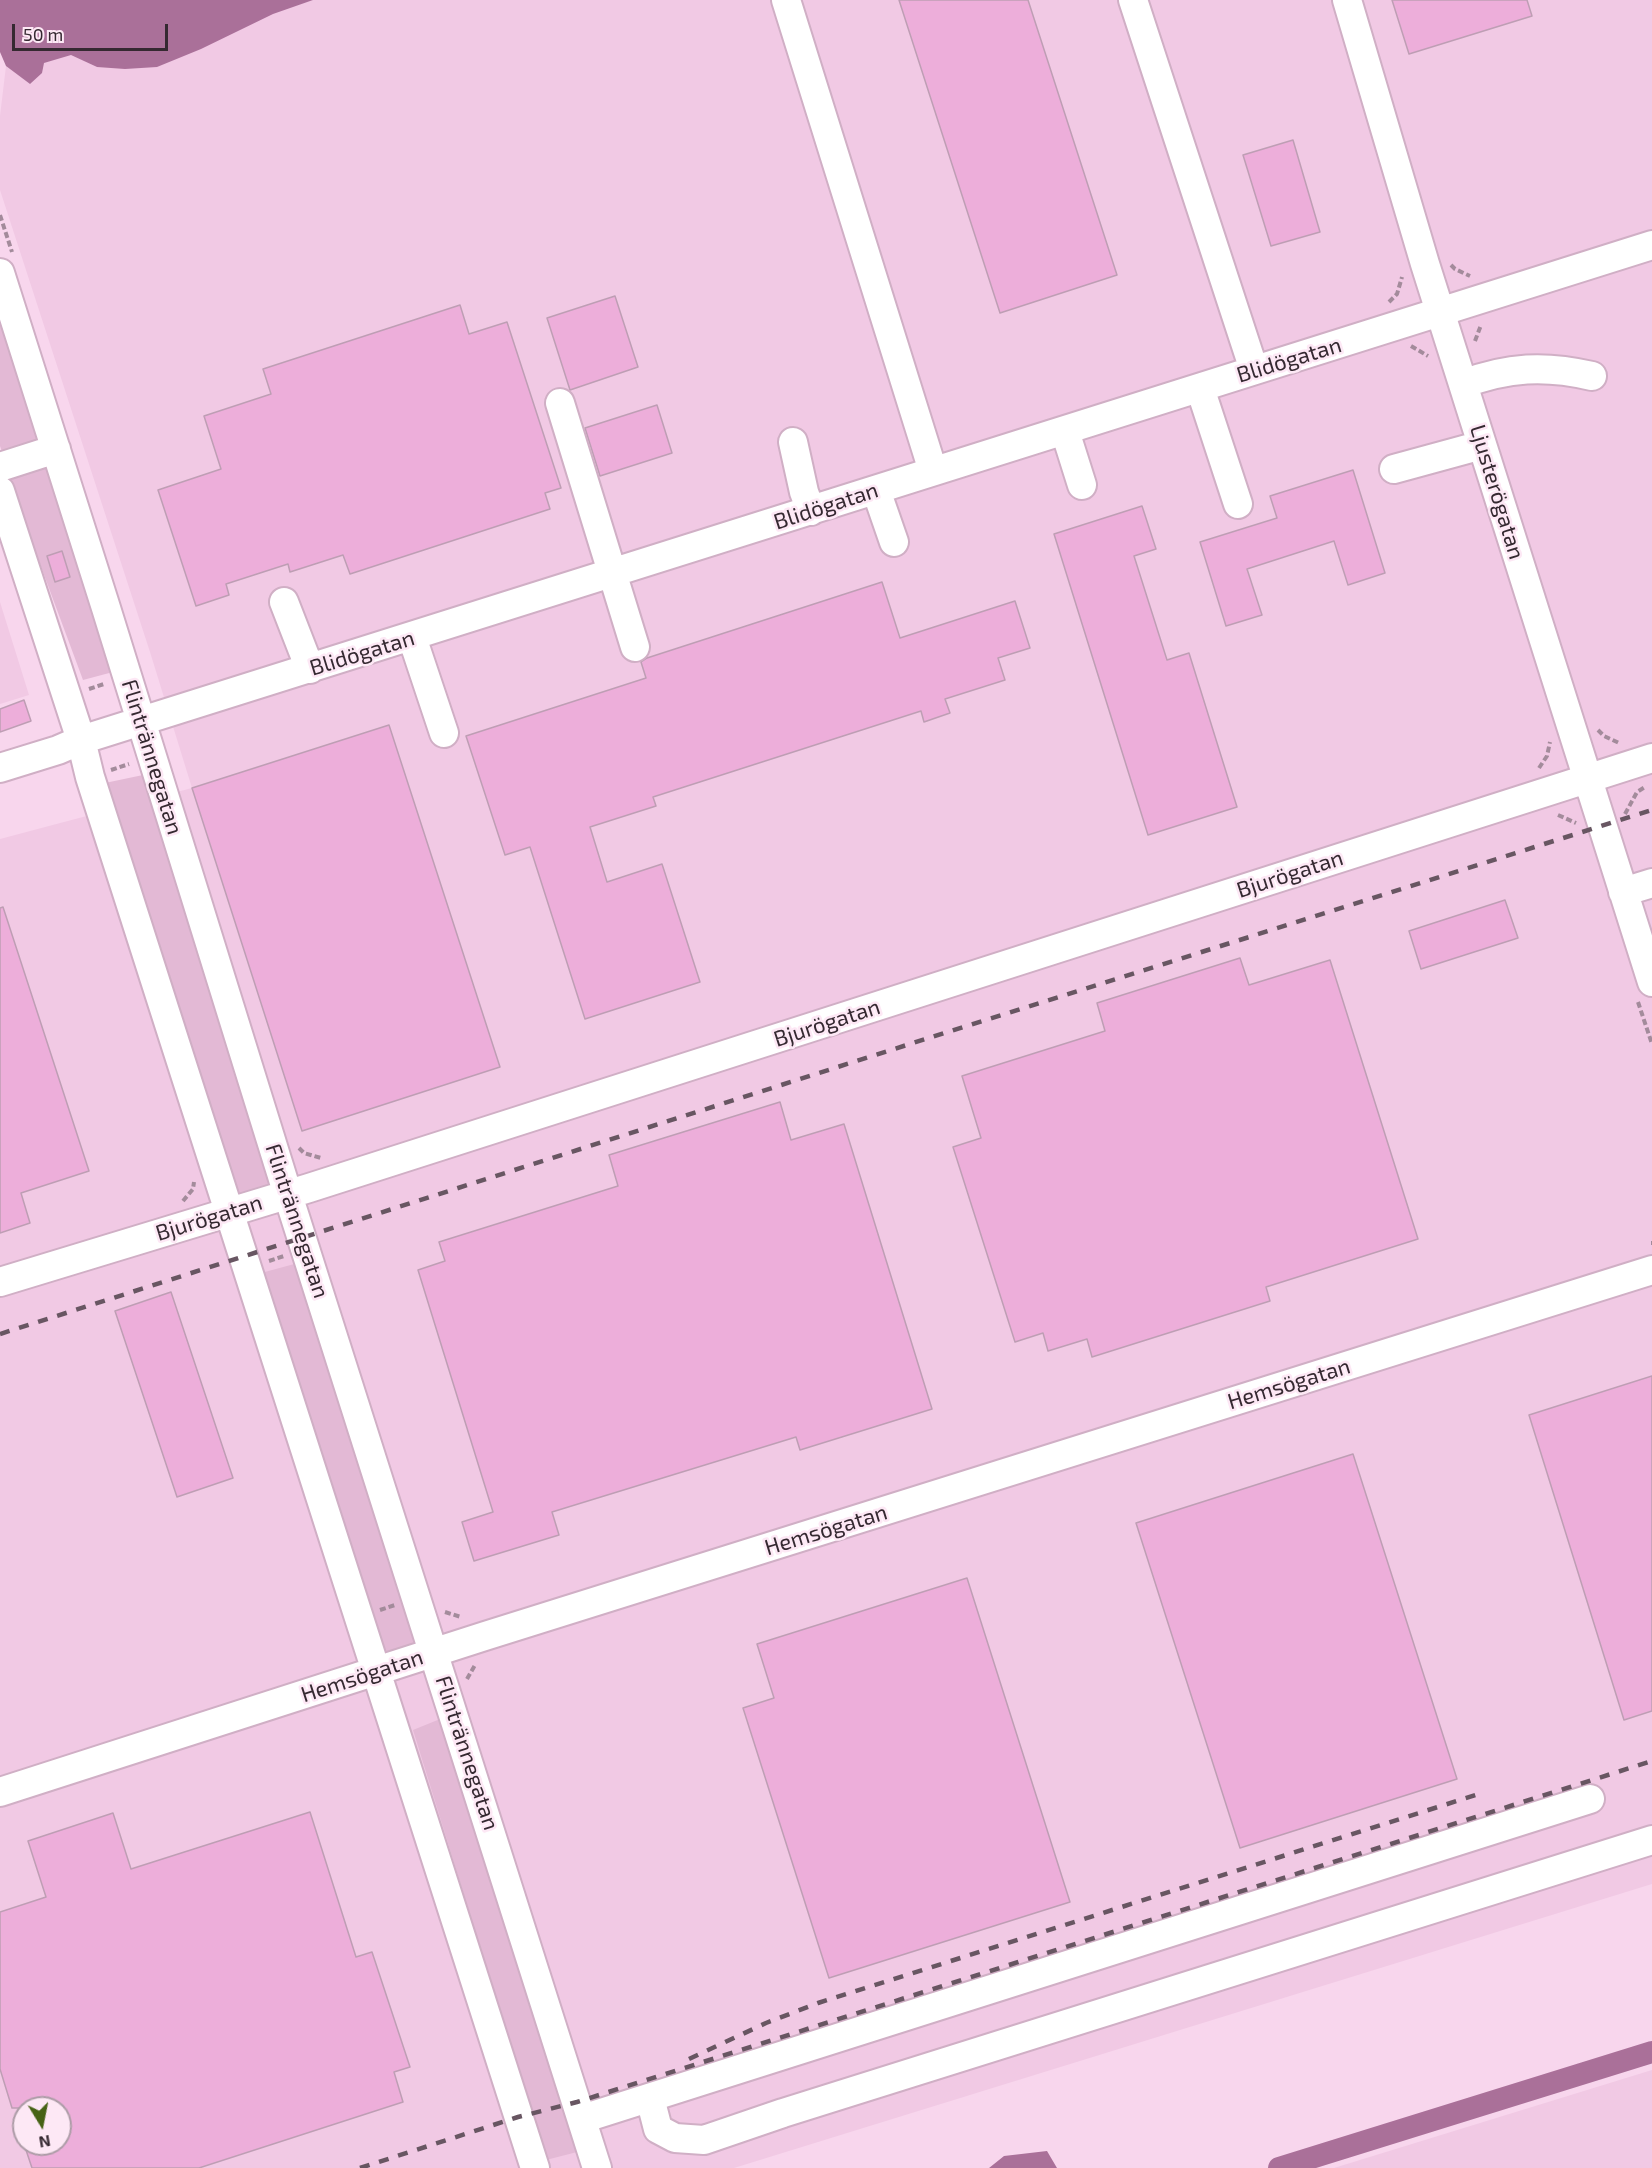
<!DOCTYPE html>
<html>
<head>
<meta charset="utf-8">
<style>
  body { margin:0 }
  #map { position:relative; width:1652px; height:2168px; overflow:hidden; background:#f8d6ed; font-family:"Exo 2",sans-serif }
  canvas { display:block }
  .north { position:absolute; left:12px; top:2096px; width:60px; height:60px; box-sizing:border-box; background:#fde8f5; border:2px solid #ad9ca7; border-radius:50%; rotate:170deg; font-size:16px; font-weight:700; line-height:24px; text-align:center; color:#352931 }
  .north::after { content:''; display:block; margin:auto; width:21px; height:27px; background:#466215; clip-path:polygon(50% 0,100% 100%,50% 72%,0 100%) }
  .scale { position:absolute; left:12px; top:24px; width:156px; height:27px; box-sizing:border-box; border:3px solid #352931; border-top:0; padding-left:8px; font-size:18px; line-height:21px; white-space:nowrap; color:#352931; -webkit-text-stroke:4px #fde8f5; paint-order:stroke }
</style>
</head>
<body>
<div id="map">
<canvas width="1652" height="2168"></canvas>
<div class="north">N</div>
<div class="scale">50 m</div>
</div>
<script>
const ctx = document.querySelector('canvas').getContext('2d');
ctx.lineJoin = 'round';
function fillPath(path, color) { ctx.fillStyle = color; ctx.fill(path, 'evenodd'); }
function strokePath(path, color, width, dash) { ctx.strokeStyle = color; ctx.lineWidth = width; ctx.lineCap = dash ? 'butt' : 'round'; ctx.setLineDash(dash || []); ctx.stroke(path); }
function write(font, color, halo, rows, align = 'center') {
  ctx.font = font + ' "Exo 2",sans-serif'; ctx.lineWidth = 5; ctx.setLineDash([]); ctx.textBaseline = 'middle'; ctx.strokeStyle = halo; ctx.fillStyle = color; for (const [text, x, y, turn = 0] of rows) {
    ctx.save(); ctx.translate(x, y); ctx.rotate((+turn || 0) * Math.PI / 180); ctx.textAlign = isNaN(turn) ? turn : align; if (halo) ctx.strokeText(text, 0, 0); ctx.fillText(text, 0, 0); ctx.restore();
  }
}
fillPath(new Path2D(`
  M313,0H1652V1884L734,2168H0V839L192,788L150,652L0,190V116L6,66L30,84L43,63L71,54L97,67ZM24,2108H60V2144H24Z
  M0,602L29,695L0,704Z
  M1652,2070V2168H1334Z`), '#f1c9e4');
fillPath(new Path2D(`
  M0,309L43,442L3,455L0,446Z
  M48,461L113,672L83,680L7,475Z
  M143,775L277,1187L238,1200L105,783Z
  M298,1263L421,1645L386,1655L261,1273Z
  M445,1717L581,2151L546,2160L413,1730Z`), '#e3b9d5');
fillPath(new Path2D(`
  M0,0H313L273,14L201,49L157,67L125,69L97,67L71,55L44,63L42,73L30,84L6,66L0,52Z
  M1047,2151L1057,2168H989L1004,2156Z`), '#aa7099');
strokePath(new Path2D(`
  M1279,2168L1652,2052`), '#aa7099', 22);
const building = new Path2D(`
  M899,0H1028L1117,275L1000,313Z
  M1392,0H1527L1532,16L1409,54Z
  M1293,140L1320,232L1271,246L1243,155Z
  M615,296L638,367L570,390L547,318Z
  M460,305L469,334L507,322L561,488L545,493L550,509L350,574L343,555L290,572L288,564L226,584L229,595L196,606L158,490L221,469L204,416L271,394L263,369Z
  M657,405L672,453L600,476L585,428Z
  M1353,470L1385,573L1348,585L1334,541L1247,569L1262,615L1226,626L1200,542L1277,518L1270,496Z
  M1142,506L1156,549L1134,556L1167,660L1189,653L1237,807L1148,835L1054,534Z
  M62,551L70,577L55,582L47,556Z
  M882,582L900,638L1015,601L1030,648L998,658L1005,680L945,699L950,713L924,722L921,711L653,797L656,806L590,827L607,882L662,864L700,982L585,1019L530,847L505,855L466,736L646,678L641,662L647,658Z
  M24,700L31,721L0,732V709Z
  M389,725L500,1067L302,1131L192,788Z
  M1505,900L1518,938L1421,969L1409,931Z
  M3,907L89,1171L21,1193L30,1223L0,1233V908Z
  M1240,958L1249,985L1330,960L1418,1239L1266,1287L1270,1301L1092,1357L1087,1339L1048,1351L1043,1333L1015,1342L953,1147L981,1138L962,1076L1105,1031L1097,1003Z
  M780,1102L791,1140L844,1124L932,1409L800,1450L796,1437L552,1512L559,1535L474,1561L462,1522L493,1512L418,1270L445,1261L439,1242L618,1186L609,1155Z
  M171,1292L233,1478L177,1497L115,1311Z
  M1652,1376V1711L1624,1720L1529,1415Z
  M1353,1454L1457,1779L1240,1848L1136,1523Z
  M967,1578L1070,1902L829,1978L743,1708L774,1698L757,1644Z
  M310,1812L356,1957L372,1952L410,2067L394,2072L403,2102L199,2168H32L24,2144H60V2108H12L0,2069V1912L46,1897L28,1841L113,1813L131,1869Z`);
fillPath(building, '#edaeda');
strokePath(building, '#be9eb4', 1.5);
const minor = new Path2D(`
  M786,0L933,471
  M1133,0L1254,370
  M1347,0L1425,264L1652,982
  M0,273L106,608L288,1195L597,2168
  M1463,384C1508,367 1545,365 1592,376
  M1200,388L1238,504
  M560,403L635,647
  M1065,431L1082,485
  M793,442L804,492L811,511
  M0,467L56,449
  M1394,469L1482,445
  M876,490L894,542
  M0,491L81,740L90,777L535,2168
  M284,602L310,669
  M412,637L444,733
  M0,768L58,750L81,740L1652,245
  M1623,892L1652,883
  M0,1282L309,1188L1652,758
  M0,1792L485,1636L1652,1270
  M650,2098L658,2129L675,2138L704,2140L783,2113L1652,1840
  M582,2119L1590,1799`);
strokePath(minor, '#d0afc5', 32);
strokePath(new Path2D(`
  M0,215L12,252
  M1451,265L1455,269L1470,276
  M1389,302L1397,294L1402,277
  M1475,341L1481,325
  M1411,346L1428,356
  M89,689L104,684
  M1598,730L1604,736L1619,743
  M1539,768L1547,756L1550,742
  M111,770L129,764
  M1625,814L1637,792L1645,787
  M1558,815L1576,823
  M1638,1002L1652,1044
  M299,1148L304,1153L321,1158
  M183,1201L193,1189L194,1182
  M1651,1243H1652
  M269,1261L284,1256
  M380,1610L395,1605
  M445,1612L461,1617
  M467,1679L475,1665`), '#a38b9b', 4, [6, 3]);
strokePath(minor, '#fff', 28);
strokePath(new Path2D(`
  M0,1334L913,1043L1652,810
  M689,2059L766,2023L818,2003L1479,1794
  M360,2168L518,2117L577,2102L1652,1761`), '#685662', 4.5, [10, 10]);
write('22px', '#352931', '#fde8f5', [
  ["Blidögatan",1289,360,-17],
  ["Ljusterögatan",1497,492,73],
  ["Blidögatan",826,506,-18],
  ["Blidögatan",362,653,-17],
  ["Flintrännegatan",152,757,73],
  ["Bjurögatan",1290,874,-18],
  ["Bjurögatan",827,1023,-18],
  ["Bjurögatan",209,1218,-17],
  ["Flintrännegatan",297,1221,72],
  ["Hemsögatan",1289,1384,-17],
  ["Hemsögatan",826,1530,-17],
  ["Hemsögatan",362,1676,-18],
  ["Flintrännegatan",467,1753,72]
]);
</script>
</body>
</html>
